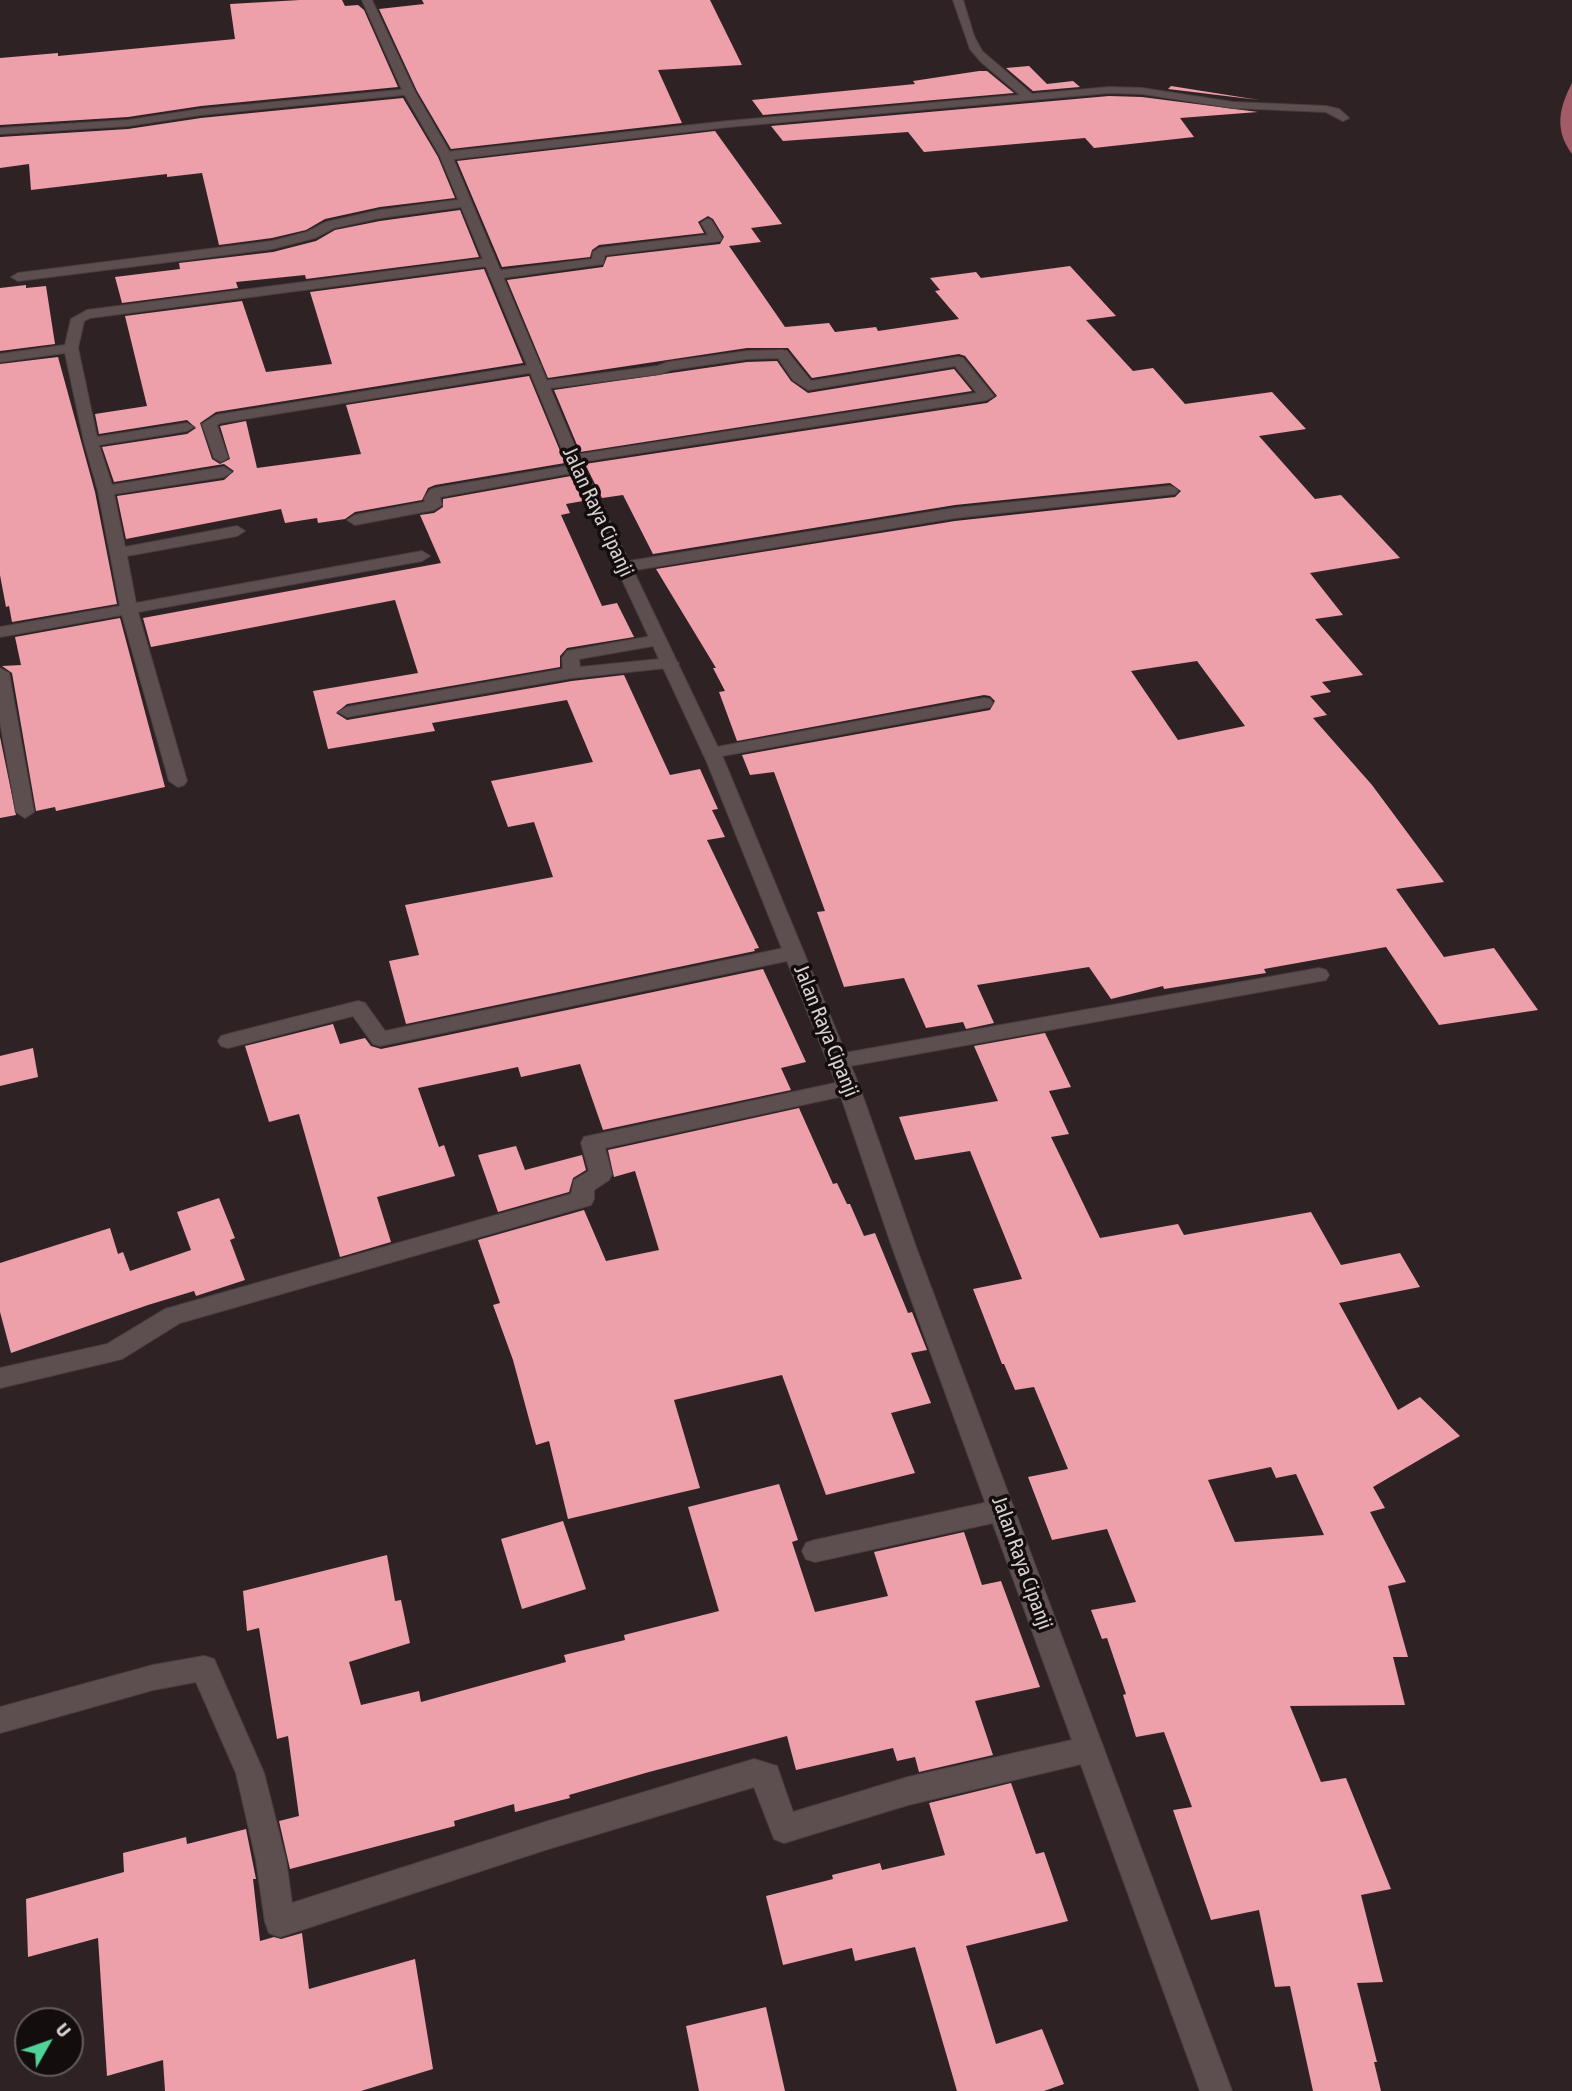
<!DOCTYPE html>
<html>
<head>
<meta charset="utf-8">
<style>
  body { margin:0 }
  #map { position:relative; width:1572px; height:2091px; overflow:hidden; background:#2f2224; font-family:"Asap Condensed",sans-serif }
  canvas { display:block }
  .north { position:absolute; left:14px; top:2007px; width:70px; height:70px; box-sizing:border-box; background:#130d0e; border:2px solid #625b5c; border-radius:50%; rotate:50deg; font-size:19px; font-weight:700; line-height:28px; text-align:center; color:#d8cfd0 }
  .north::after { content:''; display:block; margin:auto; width:24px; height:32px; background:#50d398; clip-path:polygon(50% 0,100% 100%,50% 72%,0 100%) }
</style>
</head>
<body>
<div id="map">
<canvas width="1572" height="2091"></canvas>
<div class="north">U</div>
</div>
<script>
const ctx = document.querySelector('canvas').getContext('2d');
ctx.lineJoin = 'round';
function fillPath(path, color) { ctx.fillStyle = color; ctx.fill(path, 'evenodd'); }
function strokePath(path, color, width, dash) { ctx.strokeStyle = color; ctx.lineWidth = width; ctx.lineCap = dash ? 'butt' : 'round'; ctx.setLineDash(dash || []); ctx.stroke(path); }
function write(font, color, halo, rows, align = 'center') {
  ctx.font = font + ' "Asap Condensed",sans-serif'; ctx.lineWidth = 7; ctx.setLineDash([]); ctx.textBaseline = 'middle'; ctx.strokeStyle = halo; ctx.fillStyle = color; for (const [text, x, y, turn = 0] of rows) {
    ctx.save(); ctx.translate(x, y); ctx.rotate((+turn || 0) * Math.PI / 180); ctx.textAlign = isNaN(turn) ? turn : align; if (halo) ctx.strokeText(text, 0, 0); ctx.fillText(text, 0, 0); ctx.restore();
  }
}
fillPath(new Path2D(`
  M1572,83V154C1554,130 1559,108 1572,83Z`), '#a35c67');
fillPath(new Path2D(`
  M300,0H342L345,6L358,5L364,10L398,87L201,106L128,117L0,125V58L58,53V56L235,39L230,4Z
  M422,0H710L742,65L658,70L682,123L451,149L417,91L379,9L424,4Z
  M1029,66L1047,84L1073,81L1080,87L1033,91L1006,68Z
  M979,71H987L1014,93L763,115L752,100L915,84L913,81Z
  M1171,86L1259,100L1168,89Z
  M1109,96L1142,97L1258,112L1180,118L1194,137L1094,148L1085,138L924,152L908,132L783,141L771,126Z
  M403,98L438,157L455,198L380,207L325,219L306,230L272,238L219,245L202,173L167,177V174L31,190L29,164L0,168V137L128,129L201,118Z
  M715,131L782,224L751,228L761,242L729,246L785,327L829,323L835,332L876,327L878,331L959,319L935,291L940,290L930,278L976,272L981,278L1070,266L1116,316L1086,320L1133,371L1153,368L1185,404L1272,392L1306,429L1259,436L1315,499L1341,495L1400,558L1310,573L1343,615L1315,619L1363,675L1322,682L1331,692L1310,696L1327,715L1313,718L1372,785L1444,882L1396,889L1444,957L1494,948L1538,1010L1439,1025L1386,947L1264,969L1266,973L1164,989L1163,986L1111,999L1089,967L977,985L994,1023L966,1029L963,1022L926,1028L904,978L844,987L817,912L825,911L774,772L750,775L742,755L990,710L995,701L990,696L984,695L737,741L719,692L725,691L713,668H716L656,569L955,521L1175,497L1181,491L1170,483L955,505L653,554L623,495L602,498L585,464L987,403L997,396L965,356L959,354L812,378L788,348H747L548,378L507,280L603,267L607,257L720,244L724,237L713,219L708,216L698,222L704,233L599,245L592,250L590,257L502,267L457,161ZM1197,661L1245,726L1178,740L1131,671Z
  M460,210L479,257L306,279L305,275L236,282L238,288L122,303L115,277L180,269L179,263L273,252L316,241L335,230L380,221Z
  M484,269L523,363L216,412L200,423L212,459L220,464L230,459L220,426L246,421L257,468L361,454L346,405L529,376L565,463L435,485L428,488L422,500L355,512L345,519L318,523L317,518L285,523L281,509L126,539L117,496L224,480L234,471L224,464L114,482L102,447L187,434L196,428L187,420L99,434L95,414L147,406L125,316L242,301L266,372L332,364L310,292Z
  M26,285V288L46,286L55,344L0,351V288Z
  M58,357L95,492L117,604L12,622L9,606L6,607L0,575V364Z
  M777,361L791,381L808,393L954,369L972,391L580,452L554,390L747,362Z
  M571,476L583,501L566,504L570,513L561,515L602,606L617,603L634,637L567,648L560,656V667L347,704L336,713L347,720L572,681L624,675L670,775L700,769L718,809L712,810L725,837L707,840L759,948L754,949L755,951L406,1024L389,961L419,955L405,905L553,877L534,822L508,827L491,781L593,762L567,700L432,723L435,731L328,749L313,691L418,673L395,600L151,647L143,618L441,563L420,515L434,513L443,507V499Z
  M120,618L165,787L56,811L55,807L36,811L12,673L2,666L21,665L15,637Z
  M0,737L16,815L0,818Z
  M763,969L806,1062L781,1068L791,1090L603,1130L580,1064L521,1077L518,1067L418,1088L439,1147L444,1145L455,1176L377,1197L391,1242L340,1257L299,1114L269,1122L245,1046L333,1024L340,1044L365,1038L371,1046L381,1049Z
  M1045,1033L1071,1087L1049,1091L1069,1134L1051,1137L1100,1238L1178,1224L1184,1235L1311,1212L1341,1265L1400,1253L1420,1287L1339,1303L1398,1410L1420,1397L1460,1436L1373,1487L1385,1508L1370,1512L1406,1582L1388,1586L1408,1657H1393L1405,1705L1290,1706L1321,1782L1346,1778L1391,1889L1361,1895L1383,1982L1357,1983L1377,2062H1374L1381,2091H1313L1290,1986L1275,1987L1259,1910L1211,1920L1173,1810L1192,1807L1164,1732L1136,1737L1123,1695L1126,1694L1107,1638L1102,1639L1091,1610L1136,1602L1107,1529L1052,1540L1028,1477L1068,1469L1034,1387L1015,1390L1004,1364H1002L973,1289L1022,1279L970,1151L915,1160L899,1117L998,1101L974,1046ZM1271,1467L1276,1478L1296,1474L1324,1535L1235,1542L1208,1480Z
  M33,1048L38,1077L0,1086V1056Z
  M799,1108L833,1184L837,1183L847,1204H850L864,1236L875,1233L908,1313L912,1312L927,1350L911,1353L931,1403L891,1413L915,1473L826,1495L782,1375L674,1400L700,1488L568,1519L549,1441L536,1445L513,1360L493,1305L500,1303L478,1240L584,1210L606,1261L659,1250L635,1171L614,1177L608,1150Z
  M516,1146L525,1170L582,1155L586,1170L573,1178L569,1192L498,1212L478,1155Z
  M219,1198L235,1238L230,1240L245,1280L196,1296L194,1291L148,1305L11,1353L0,1312V1263L110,1228L118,1254L123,1252L130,1271L191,1250L177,1212Z
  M779,1484L798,1540L792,1542L815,1612L888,1596L874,1552L964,1532L982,1585L1001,1581L1040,1687L975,1701L993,1755L919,1772L915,1757L897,1761L893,1748L796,1770L787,1736L649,1772L569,1795L570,1798L515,1812L514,1804L454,1821L455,1826L290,1869L279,1821L299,1816L288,1736L277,1739L259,1628L247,1631L243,1591L387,1555L395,1601L401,1600L410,1643L349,1662L361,1705L419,1691L421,1702L566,1662L564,1655L625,1640L624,1635L719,1611L688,1507Z
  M563,1521L586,1589L522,1609L501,1539Z
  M1011,1783L1036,1854L1044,1852L1068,1921L966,1946L996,2044L1042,2029L1064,2084L1044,2091H957L915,1947L855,1961L852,1948L783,1965L766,1896L833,1879L832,1875L880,1863L882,1870L945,1855L929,1803Z
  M246,1829L256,1879H253L260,1941L274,1937L281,1939L302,1933L309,1989L415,1959L433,2069L361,2091H165L163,2060L107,2076L98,1938L28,1957L26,1899L124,1872L123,1853L186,1837L187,1844Z
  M766,2007L785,2091H699L686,2026Z`), '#ed9faa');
const street = new Path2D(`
  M953,0H963L974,36L982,51L1032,94L1109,87L1142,88L1233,102L1326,106L1339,109L1349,118L1343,121L1326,112L1233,108L1142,94L1109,93L728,127L446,160L440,156L446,152L728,121L1020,95L981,62L970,49Z
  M409,89L415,92L413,94L201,115L128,126L0,134V128L128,120L201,109Z
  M465,199L469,200V206L380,218L334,228L315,238L272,249L18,281L11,277L18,273L272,241L307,232L326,222L380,210Z
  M707,219L711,220L722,238L720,241L605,255L603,264L495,279L489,275L495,271L592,259L593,252L599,248L708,235L701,223Z
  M490,258L496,262L495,265L90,318L84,321L78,348L97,437L187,423L194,427L187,431L99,445L112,485L224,467L232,472L224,477L114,494L125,547L237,526L245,531L237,536L127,556L136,603L422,551L430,556L422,561L138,612L187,781L184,785L178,787L169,781L122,615L0,637V627L120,606L98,491L84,442L65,353L0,362V354L65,345L71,319L87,310Z
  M782,350L787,351L811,381L958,357L963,358L994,396L987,400L573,463L568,462L566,459L568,456L977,393L955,366L808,390L793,380L778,358L747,359L671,370L660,374L543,389L536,385L543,381L657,366L668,362L747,351Z
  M536,364L541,365V371L220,423L217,425L228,458L221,462L214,458L202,424L216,415Z
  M578,464L585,468L583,471L440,497L442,505L434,510L355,525L347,520L355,515L425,502L424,498L430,490L435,488Z
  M1170,486L1175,488L1178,491L1175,494L955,518L623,572L615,567L623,562L955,508Z
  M658,635L666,640L664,644L579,659L580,667L670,658L679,663L676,667L572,678L347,717L338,712L347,707L563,669L562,658L567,651Z
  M0,668L9,673L34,812L25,818L16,812L0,722Z
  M984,698L990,699L993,703L990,707L711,758L702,753L711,748Z
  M794,946L801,948L804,953L801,958L380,1046L373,1044L353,1016L228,1048L221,1046L218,1041L221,1036L228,1034L358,1001L365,1003L385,1031Z
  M1319,968L1326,970L1329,975L1326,980L839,1068L832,1066L828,1061L832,1056L839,1054Z
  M849,1080L857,1083L860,1088L857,1093L605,1148L612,1174L609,1180L594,1190V1199L591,1205L180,1323L122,1359L0,1388V1368L107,1344L165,1309L571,1194L574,1180L589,1171L581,1143L584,1137Z
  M1002,1499L1011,1502L1015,1510L1011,1518L1002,1521L815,1562L806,1559L802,1551L806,1543L815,1540Z
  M204,1656L214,1659L264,1773L286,1860L292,1903L545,1822L754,1759L777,1766L793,1812L908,1777L1090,1736L1100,1740L1104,1749L1100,1758L1090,1762L908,1805L784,1843L774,1839L754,1787L545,1850L280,1937L269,1933L265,1922L256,1860L236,1773L196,1682L153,1690L0,1733V1707L153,1665Z`);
const secondary = new Path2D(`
  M362,0H372L415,92L452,156L580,459L724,760L860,1088L916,1247L1232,2091H1200L892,1247L838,1088L706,760L566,459L440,156L403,92Z`);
strokePath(street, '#493e40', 2);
strokePath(secondary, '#493e40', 2);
fillPath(street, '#5d4e50');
fillPath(secondary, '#5d4e50');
write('21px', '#d8cfd0', '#130d0e', [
  ["Jalan Raya Cipanji",598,512,65],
  ["Jalan Raya Cipanji",826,1031,68],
  ["Jalan Raya Cipanji",1022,1563,70]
]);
</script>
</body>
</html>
